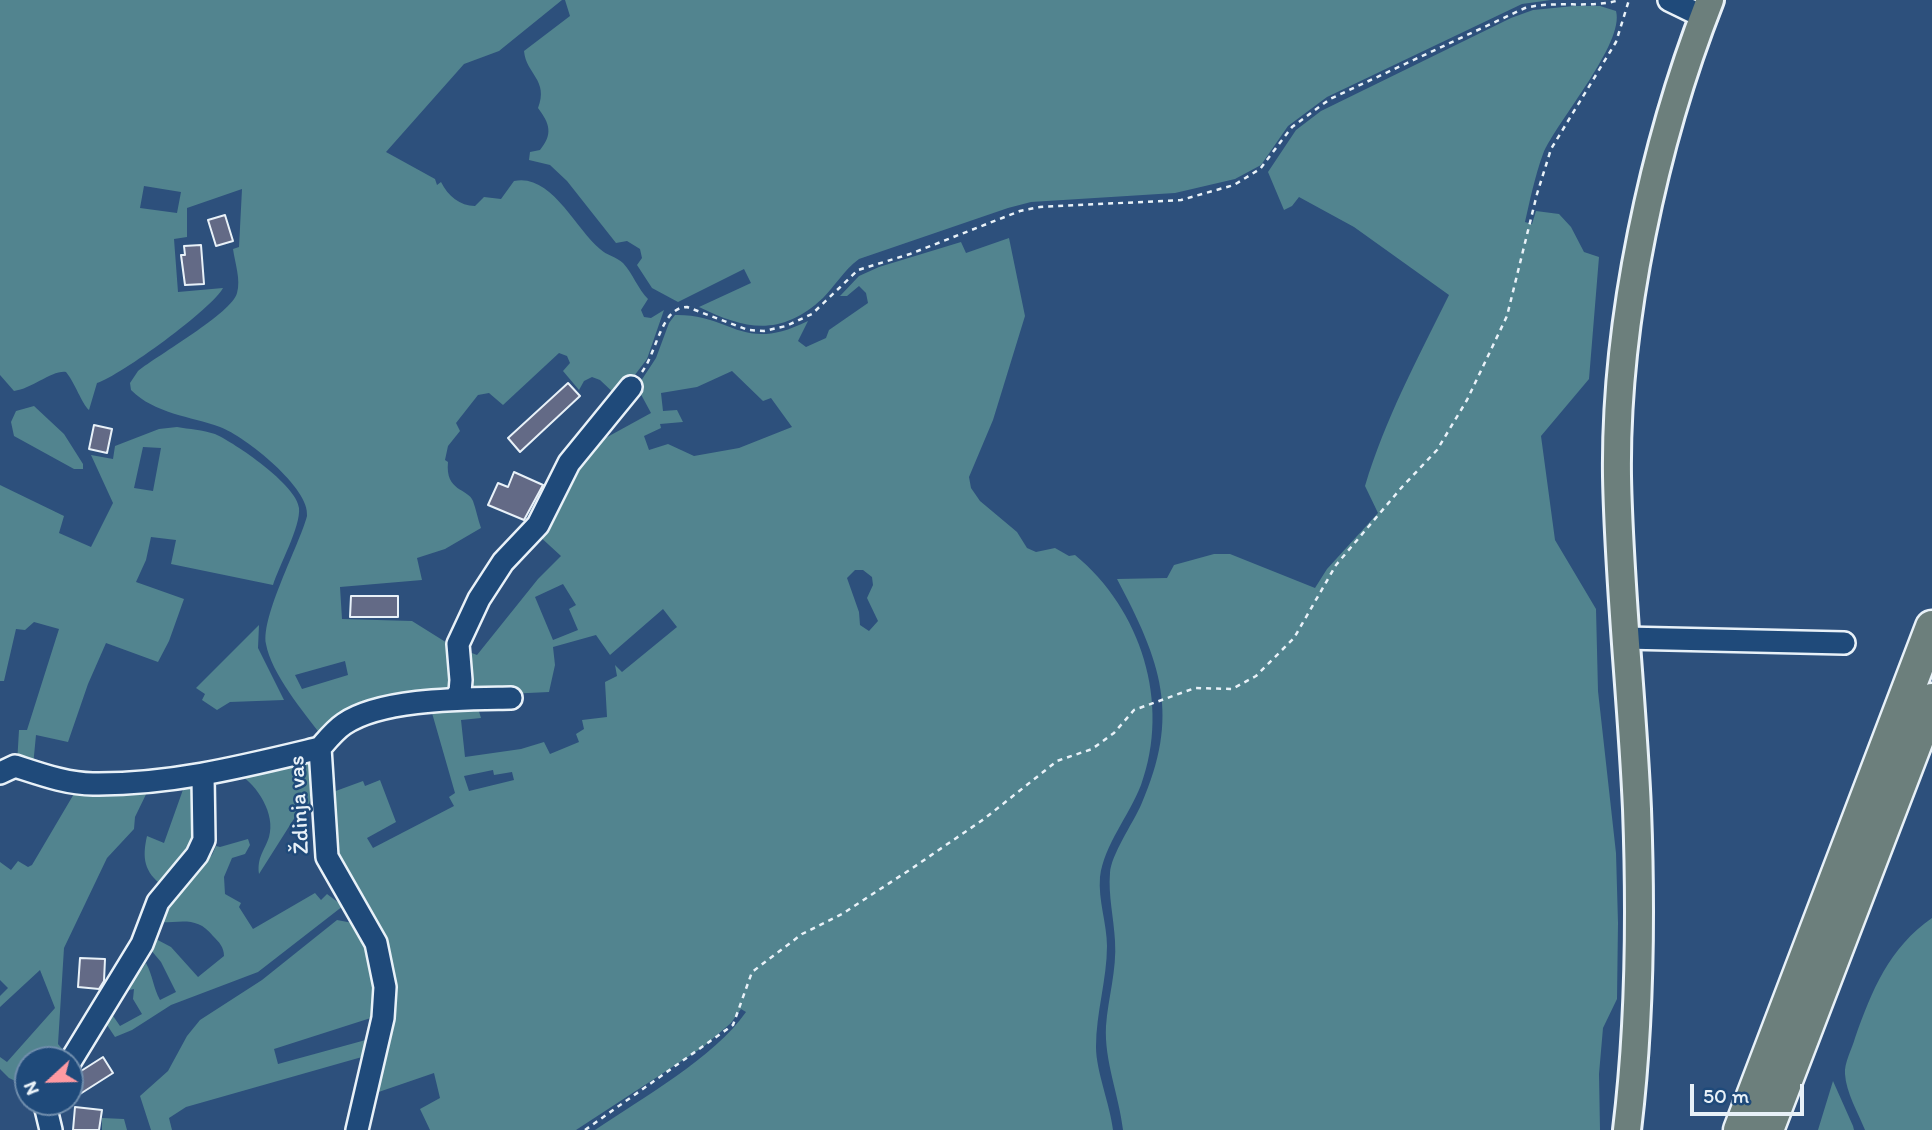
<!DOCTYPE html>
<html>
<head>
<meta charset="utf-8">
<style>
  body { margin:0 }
  #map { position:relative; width:1932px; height:1130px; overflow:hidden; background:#2d507c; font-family:Itim,sans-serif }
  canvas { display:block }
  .north { position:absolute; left:14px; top:1046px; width:70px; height:70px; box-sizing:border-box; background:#1f4a7a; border:2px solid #6f8dac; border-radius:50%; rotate:248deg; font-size:19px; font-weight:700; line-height:28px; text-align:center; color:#e8f1f8 }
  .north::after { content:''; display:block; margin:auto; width:24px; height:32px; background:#ff9aa2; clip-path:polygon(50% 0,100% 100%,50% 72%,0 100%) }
  .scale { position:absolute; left:1690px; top:1084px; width:114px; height:32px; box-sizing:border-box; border:4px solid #e8f1f8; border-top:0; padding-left:9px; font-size:21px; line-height:24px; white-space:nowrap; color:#e8f1f8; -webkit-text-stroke:5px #1f4a7a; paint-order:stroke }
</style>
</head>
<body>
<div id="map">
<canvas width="1932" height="1130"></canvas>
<div class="north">N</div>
<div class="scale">50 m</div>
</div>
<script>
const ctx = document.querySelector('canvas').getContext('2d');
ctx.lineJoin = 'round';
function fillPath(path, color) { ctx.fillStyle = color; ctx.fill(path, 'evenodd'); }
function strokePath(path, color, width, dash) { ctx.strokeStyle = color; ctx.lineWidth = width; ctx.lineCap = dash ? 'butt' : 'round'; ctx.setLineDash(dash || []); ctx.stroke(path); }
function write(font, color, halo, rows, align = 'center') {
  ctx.font = font + ' Itim,sans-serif'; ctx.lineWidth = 5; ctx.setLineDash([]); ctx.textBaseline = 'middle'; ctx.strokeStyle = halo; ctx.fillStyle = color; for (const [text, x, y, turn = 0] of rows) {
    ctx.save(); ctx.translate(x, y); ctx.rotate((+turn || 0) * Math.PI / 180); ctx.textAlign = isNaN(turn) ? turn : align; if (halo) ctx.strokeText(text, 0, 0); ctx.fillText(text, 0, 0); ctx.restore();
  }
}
fillPath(new Path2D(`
  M0,0H562L499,51L464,64L386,152L435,179L437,185L441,182C448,196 460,206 475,206L484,197L501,199L514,181C551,173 575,228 600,249C606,255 617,257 623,263C633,274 638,289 648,299L641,310L644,317L651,318L664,310L647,359L618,397L600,380L592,377L584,381L579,390L563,371L570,363L567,356L559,353L503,405L489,393L478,395L456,423L460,431L448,446L445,460L448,462C445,492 468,488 473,501C476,509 478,520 481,528L445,549L417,558L422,580L340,587L342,619L412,621L452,646L456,661L449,692L322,736C304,713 271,673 266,644C261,616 299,546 307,516C311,489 245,436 220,427C190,416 155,414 131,390L130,383L138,371C158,355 232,313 237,293C241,280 235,263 233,249L239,247L242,189L187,208V237L174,239L178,292L223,288C213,308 120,376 97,383L89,410C82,404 75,383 66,372C52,370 32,389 14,391L0,375ZM144,186L181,192L177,213L140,208ZM345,661L348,675L302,689L295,675Z
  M565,0H1551L1522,4L1327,97L1288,126L1261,165L1235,179L1175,193L1031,202L1008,208L859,259C843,271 836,285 823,298C781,337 746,330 699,307L751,283L744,269L678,302L652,288L637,265L642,258L640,249L627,241L616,243L567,181L550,165L529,160L530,152L540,150C553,134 550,124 538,108C549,80 526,74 524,51L570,16Z
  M1574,6H1600L1616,11C1625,43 1557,121 1543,154C1535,176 1530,200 1525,222L1532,224L1536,211L1559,214L1571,227L1584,252L1599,257L1589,379L1541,436L1555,540L1596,609L1598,691L1616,853L1618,923L1617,999L1603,1028L1599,1074L1600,1130H1123C1119,1095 1104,1061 1106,1026C1108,998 1117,970 1115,941C1114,919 1108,895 1110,873C1111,855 1133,823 1141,805C1181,715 1161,662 1117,579L1167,578L1174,565L1214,554H1230L1315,588L1327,569L1378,513L1365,486C1385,419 1418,358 1449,295L1354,227L1299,197L1292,206L1284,210L1268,172L1296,130L1321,111L1511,18L1533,10Z
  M1009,238L1025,316L993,420L969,477L971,488L980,501L1017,532L1027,548L1036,552L1055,548L1069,556L1075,555C1141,609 1171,703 1141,785C1129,816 1104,845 1100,877C1098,900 1107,924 1107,946C1107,979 1096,1013 1096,1047C1096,1071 1110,1104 1113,1130H595C642,1098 714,1058 746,1012L741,1009L731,1023L703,1047L576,1130H430L420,1109L440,1098L434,1073L367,1096L390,993L332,857L333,792L363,781L365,786L380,780L396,822L367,838L373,848L454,806L449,797L455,793L430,706L477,705L481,718L461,720L465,757L521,749L544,742L550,754L579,742L576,734L584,729L582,720L607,717L605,682L617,676L615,665L622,672L677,627L663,609L610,655L596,635L553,647L555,665L549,692L465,696L464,650L477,655L538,579L561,556L537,534L570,474L600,441L651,413L637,387L656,358L669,323L675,315C733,314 741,354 808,321L798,341L806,347L826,338L829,330L868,303L866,293L859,286L847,296H840L859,276L879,267L961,242L966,253ZM732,371L763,401L771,398L792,427L739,448L694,456L668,444L649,450L644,436L661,428L660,424L683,422L677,410L663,411L661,393L697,387ZM855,570H863L872,577L873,585L867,598L878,621L869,631L860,625L859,612L847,578ZM563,584L576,605L569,609L578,630L553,640L535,597ZM493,770L494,775L512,772L514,780L469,791L464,776Z
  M34,406L64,434L83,464V469H74L14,436L11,422L16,411Z
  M177,427C189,429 203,430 215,434C235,443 297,485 299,508C301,526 279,566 273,585L171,564L176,540L151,537L146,560L136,582L184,599L169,641L158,662L106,643L88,684L68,742L36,735L33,766L17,764L19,730H27L59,629L34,622L25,630L16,629L4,681H0V485L64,516L59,533L91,547L113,503L91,455L113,459L115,446L159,429ZM143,447L161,448L153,491L134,488Z
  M259,625L258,648L284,700L230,702L217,710L202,700L205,694L196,688Z
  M309,757L320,765L305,818L297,814L259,874C257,857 264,852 269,837C276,814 257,785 239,774Z
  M151,784L135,817L134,829L107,858L64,948L58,1044L63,1050L65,1060H28V1087L9,1078L0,1069V1057L7,1062L55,1008L40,970L0,1007V996L8,988L0,980V862L11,870L18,861L28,867L32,865L78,787Z
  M185,784L190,785L196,801L199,839L163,886C144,872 142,858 147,836L164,843Z
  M248,839L250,845L245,854L232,858L224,877L225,894L241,903L239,907L253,929L315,893L321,900L327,894L343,906L258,972L171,1005L132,1030L115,1037L105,1022L111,1013L120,1026L142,1014L133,999L134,989L124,991L138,968L142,969L146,963C153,976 153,987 160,1000L176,992L161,962L150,949L154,938L171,947L198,977L224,956C224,947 219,942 213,936C196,914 178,924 155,922L166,896L212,855L216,846L220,847Z
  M1932,918V1130H1865C1858,1113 1846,1092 1845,1074C1844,1063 1852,1049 1855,1038C1872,990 1889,948 1932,918Z
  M337,920L358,924L377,966V1016L274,1049L278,1064L373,1038L369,1055L186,1107L169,1118L172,1130H151L140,1096L168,1071L187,1036L200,1020L262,980Z
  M1833,1081L1853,1126L1854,1130H1818Z
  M102,1118L124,1119L127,1130H102Z`), '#52848f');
const building = new Path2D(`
  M225,215L233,241L216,246L208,220Z
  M201,245L204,284L185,285L181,255H185L184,246Z
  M568,383L580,396L520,452L508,438Z
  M94,425L112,429L107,453L89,449Z
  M514,472L543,485L524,520L488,505L498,483L508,487Z
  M351,596H398V617H350Z
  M80,958L105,959L104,981L99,989L78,987Z
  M103,1057L113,1073L80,1094L70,1078Z
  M75,1107L102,1110L99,1130H73Z`);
fillPath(building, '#636a86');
strokePath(building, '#e8f1f8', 2);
const minor = new Path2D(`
  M1669,0L1704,17
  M1625,638L1844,643
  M454,699L460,692L461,680L458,644L479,599L503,562L538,525L569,463L631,387
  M0,773L15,766C40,774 67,784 93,784C171,785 245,766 320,748
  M70,1062L142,944L158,902L197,855L204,840L203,776
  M50,1102L46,1109L51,1130
  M357,1130L383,1018L385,987L376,943L327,857L320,748C327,740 335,730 344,724C382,698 466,699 511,698`);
const major = new Path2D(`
  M1627,1130C1640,1024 1641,915 1637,809C1632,698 1619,587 1617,476C1615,323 1654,142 1710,0`);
const highway = new Path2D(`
  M1740,1130L1932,627
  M1767,1130L1932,700`);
strokePath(minor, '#e8f1f8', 26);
strokePath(major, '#e8f1f8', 32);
strokePath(highway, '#e8f1f8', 37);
strokePath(new Path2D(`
  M642,372C657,352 661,307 687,307L748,330L764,331L786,326L812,314L858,270L910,254L1020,211L1040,207L1181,200L1234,185L1260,169L1292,127L1330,99L1525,8C1556,0 1589,9 1620,0
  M585,1130L733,1025L752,972L802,934L842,914L911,869L984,819L1057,761L1092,749L1114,733L1134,710L1195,688L1232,689L1256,676L1294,638L1336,565L1402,487L1437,450L1467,400L1507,316L1537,194L1551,149L1616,42L1629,0`), '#e8f1f8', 2.5, [5, 5]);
strokePath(minor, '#1f4a7a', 21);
strokePath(major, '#6c7f7c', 26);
strokePath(highway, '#6c7f7c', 32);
write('23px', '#e8f1f8', '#1f4a7a', [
  ["Ždinja vas",300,805,-93]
]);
</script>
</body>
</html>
